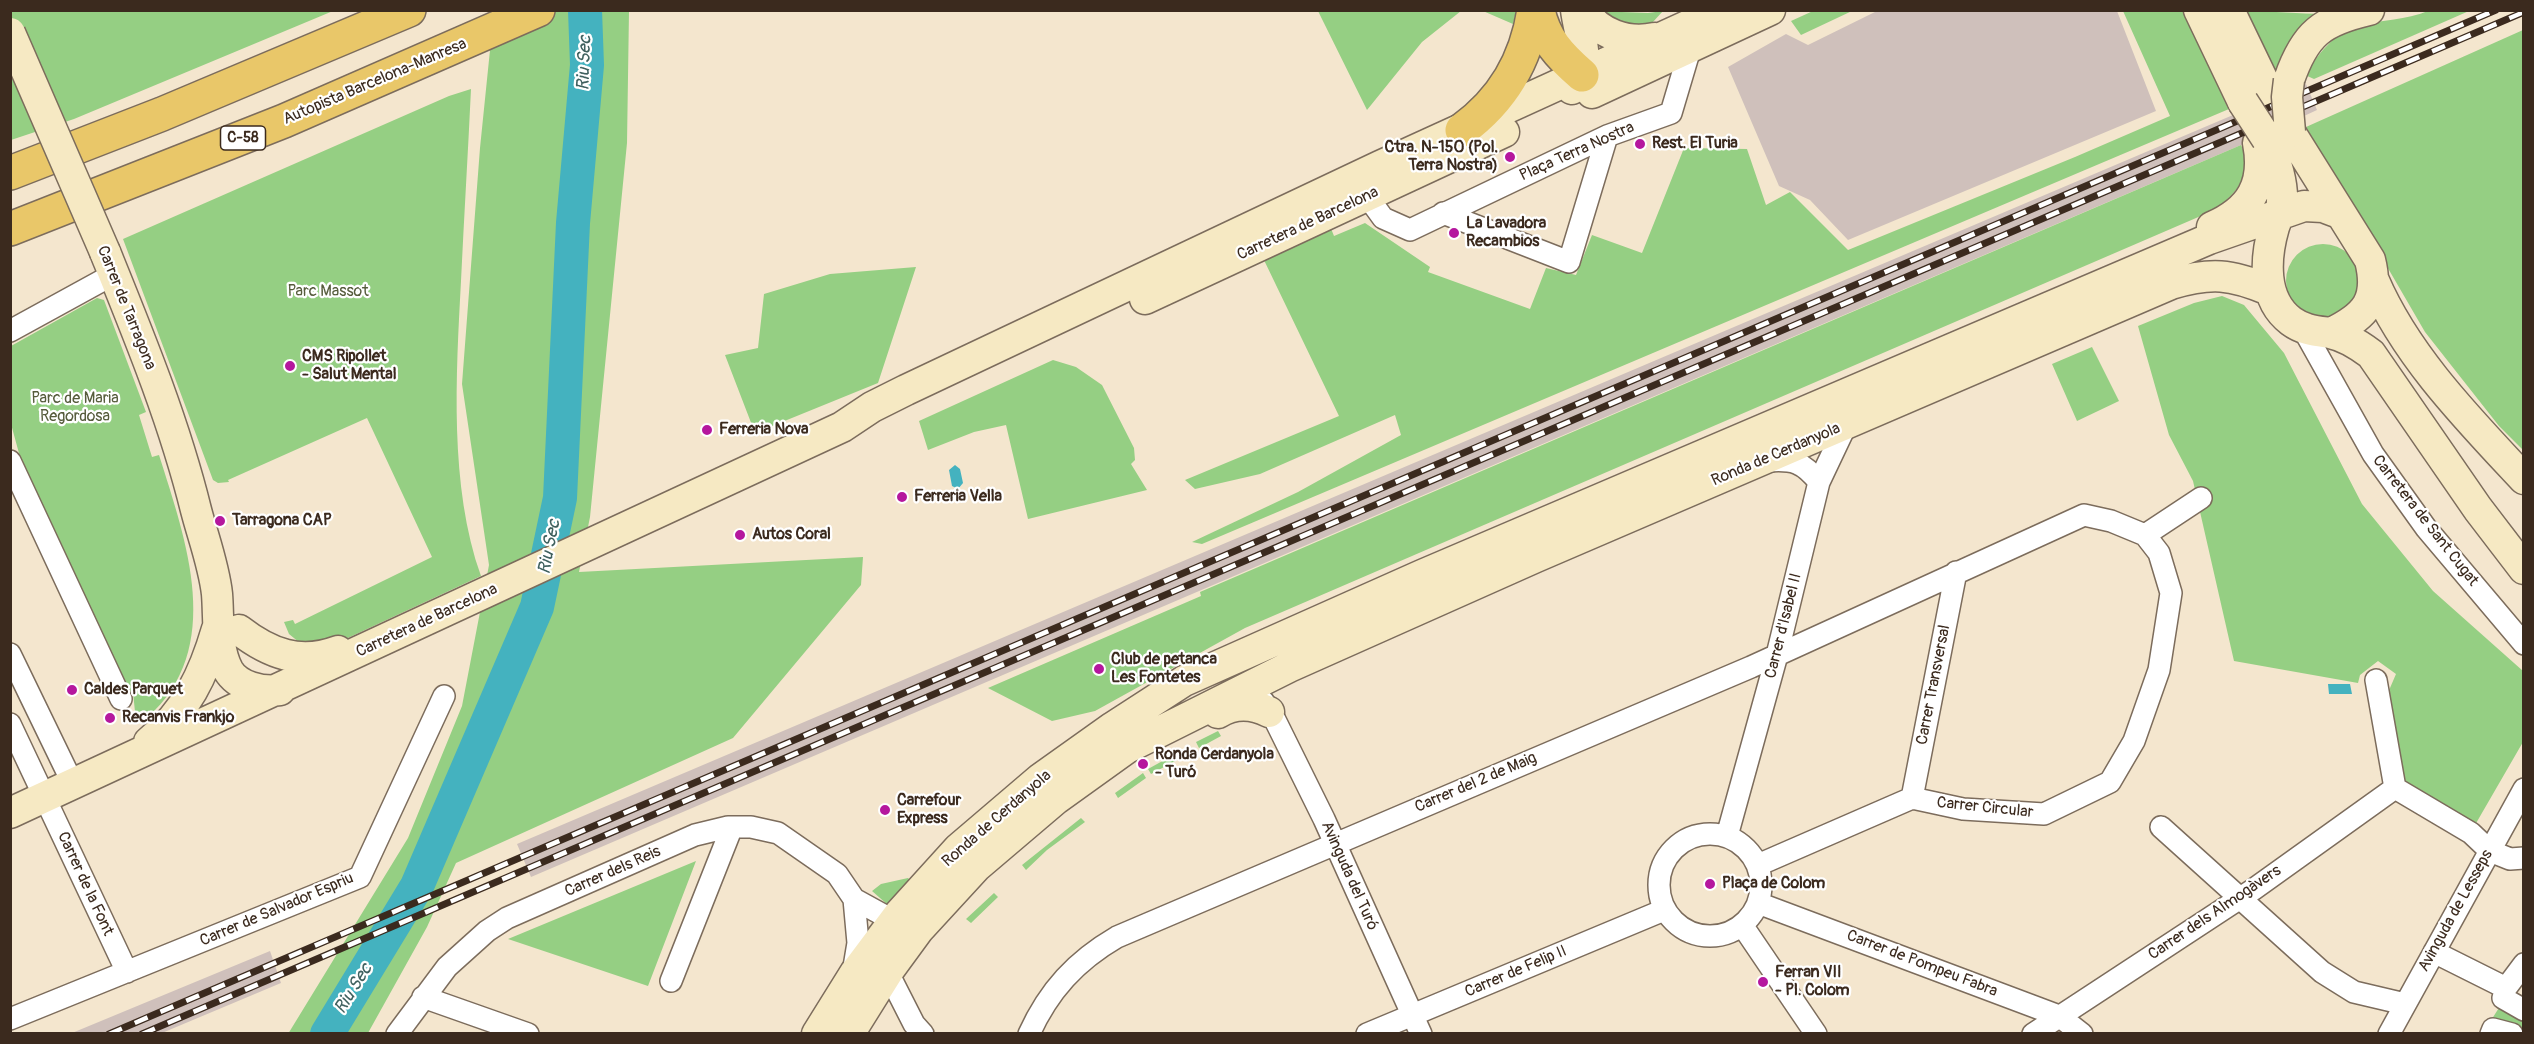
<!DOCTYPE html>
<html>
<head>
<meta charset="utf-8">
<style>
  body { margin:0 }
  #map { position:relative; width:2534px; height:1044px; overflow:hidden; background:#f4e6ce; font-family:Pangolin,sans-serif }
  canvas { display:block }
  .frame { position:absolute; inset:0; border:12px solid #3b2a1e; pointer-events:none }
</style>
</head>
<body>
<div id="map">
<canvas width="2534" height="1044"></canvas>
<div class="frame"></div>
</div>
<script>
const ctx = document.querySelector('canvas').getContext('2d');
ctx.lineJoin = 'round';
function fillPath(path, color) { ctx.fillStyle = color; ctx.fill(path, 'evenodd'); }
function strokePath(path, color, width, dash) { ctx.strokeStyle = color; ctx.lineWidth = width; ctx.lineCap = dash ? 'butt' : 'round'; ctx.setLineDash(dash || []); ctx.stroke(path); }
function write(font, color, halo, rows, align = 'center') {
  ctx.font = font + ' Pangolin,sans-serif'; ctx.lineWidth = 4.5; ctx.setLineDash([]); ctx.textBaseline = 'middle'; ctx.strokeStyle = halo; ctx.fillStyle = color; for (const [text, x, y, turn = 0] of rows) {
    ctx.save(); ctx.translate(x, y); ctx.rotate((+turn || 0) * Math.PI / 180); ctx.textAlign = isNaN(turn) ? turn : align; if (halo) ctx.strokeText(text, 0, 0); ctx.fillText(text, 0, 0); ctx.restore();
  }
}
fillPath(new Path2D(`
  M1879,10L2117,11L2156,111L1848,240L1810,200L1779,186L1728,67L1786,34L1808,45Z
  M2306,84L2317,110L2241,145L531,877L517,844Z
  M270,951L281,983L162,1033H72Z`), '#cfc0bb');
fillPath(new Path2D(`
  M11,11H333L74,119L11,140Z
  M494,11H629L627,143L590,517L579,572L863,557L861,585L733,738L456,863L427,927L368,1033L288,1034L408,838L462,706L489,565L462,384L480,148Z
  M1318,11H1461L1422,42L1367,110Z
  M1483,11H1516L1513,24Z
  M1595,11L1648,13L1663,11L1652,23L1621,26Z
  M1813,11V10L1852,11L1801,35L1791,21Z
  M2123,11H2188L2229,109L1202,544L1192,542L1298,492L1401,435L1395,415L1260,474L1195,489L1185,480L1339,416L1263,258L1330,226L1334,236L1365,223L1430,267L1428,272L1530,309L1546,268L1576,275L1592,235L1642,253L1684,148L1747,149L1766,205L1790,192L1848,250L2075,157L2170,116Z
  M2246,11C2274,11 2298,14 2326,14L2278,77Z
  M2428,11H2469L2314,79L2305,75C2316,57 2336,30 2359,25C2382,20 2406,20 2428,11Z
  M2523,30V450L2499,426L2425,332L2306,127Z
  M471,89C468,153 464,217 461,281C456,375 449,486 481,576L337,643H300L289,634L284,622L293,620L295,624L432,557L367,418L228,480L229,482L218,483L213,480L123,239L449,96Z
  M2241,145C2256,173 2233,199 2210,212L1245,628L1095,711L1052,721L988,688L1201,596L1200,592Z
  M2286 281a37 37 0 1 1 74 0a37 37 0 1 1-74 0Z
  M916,267L878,383L755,433L725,355L758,348L764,294L830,274Z
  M2222,296L2244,305L2284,353L2362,504L2433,591L2523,671V742L2475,825L2404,782L2387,695L2396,674L2378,661L2360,675L2358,683L2234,661L2193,481L2169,435L2138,326L2194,303Z
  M97,298L104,300L146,412L139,415L152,457L159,455C186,541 226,648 147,718L135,712L133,692L128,694L23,468L11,424V346Z
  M2092,347L2119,401L2077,421L2052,364Z
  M1053,360L1076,367L1102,385L1134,448L1135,460L1131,464L1147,490L1028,519L1006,425L974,432L928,450L919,421Z
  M1218,731L1221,736L1199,748L1196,742Z
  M1177,753L1181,758L1151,774L1148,769Z
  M1143,773L1146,778L1118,798L1115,793Z
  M1081,818L1085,822L1047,850L1026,870L1022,865Z
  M696,861L648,986L508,939Z
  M908,878L910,880L888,905L872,891L881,884Z
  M994,893L998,897L971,923L966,919Z
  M2502,1003L2523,1015V1031L2490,1022Z`), '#95cf83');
fillPath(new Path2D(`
  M955,465L960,469L963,483L958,489L952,486L949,470Z
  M2328,684H2350L2352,694H2329Z
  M407,929L341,1033H314L370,944Z`), '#44b2bf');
strokePath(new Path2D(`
  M327,1034L417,886L537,607L560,498L573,223L587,65L585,10`), '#44b2bf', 34);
const street = new Path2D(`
  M1367,196L1383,218L1410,230L1607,136L1671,113L1690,49
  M1443,213L1569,262L1607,136
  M2302,327L2373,454L2426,528L2524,644
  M10,331L114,274
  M10,461L121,699
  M1768,461C1793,459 1803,462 1819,482
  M2145,535L2201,498
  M10,654L73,784
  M2376,680L2395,788L2471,833L2490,851L2510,859L2524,858
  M1263,701L1275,720L1324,819L1421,1034
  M10,724L127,972
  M1912,798L1956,572
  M2161,827L2322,972L2354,992L2405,1004
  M1659 885a51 51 0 1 1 102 0a51 51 0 1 1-102 0Z
  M1727,836L1777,655L1819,482L1846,425
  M1758,903L2059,1016L2082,1034
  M1742,925L1816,1034
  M2434,952L2506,988L2503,998L2524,1010
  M884,965L914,1024L923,1034
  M853,973L858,943L854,899
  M671,981L732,827
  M2506,988L2524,964
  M423,997L528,1034
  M10,1019L360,877L444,696
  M397,1034L447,967L487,931L507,918L695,835L728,827H751L778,833L837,874L854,899L905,927
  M1029,1034C1049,990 1076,961 1117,937L1751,667L2084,515L2111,521L2145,535L2159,553L2171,593L2159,670L2134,741L2110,782L2044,814L1963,809L1912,798L1758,865
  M1367,1034L1664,910
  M2033,1034L2254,889L2395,788
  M2389,1034L2524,789
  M2491,1034L2493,1029L2512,1034`);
const secondary = new Path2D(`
  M1583,10C1599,34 1627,44 1655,38
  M2199,10L2243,102
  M2229,10L2269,93
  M2289,80C2305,33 2322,21 2369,10
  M1572,89C1594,71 1579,35 1576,10
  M1592,93L1770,10
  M2290,132L2370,260C2380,300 2366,316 2331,333
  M2267,139C2275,158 2283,180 2282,201C2282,212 2277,217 2274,227C2265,258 2262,299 2291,321C2303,330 2316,331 2330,333C2345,336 2359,345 2371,354L2478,509L2524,569
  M2212,227C2251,210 2266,184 2258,143
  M105,252C139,336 174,421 196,510C203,537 214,566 217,594C219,618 216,647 228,670C238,687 262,692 280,690
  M2374,281C2406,356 2469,420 2524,479
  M1145,299L1504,132
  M239,630C270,654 300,665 338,651
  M1218,713C1234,703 1253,704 1269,712
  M149,742C186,712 204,674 217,629
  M10,813L842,427L872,407L906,390L1380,166L1722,10
  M817,1034L855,973L900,913L958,849L1040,779L1113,727L1184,681L1422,575L2209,239L2304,206L2323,207L2339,213
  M849,1034L889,970L919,929L976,867L1056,799L1127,748L1289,667L1536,557L2171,284C2211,272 2231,274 2269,290`);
const highway = new Path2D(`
  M1538,10C1544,39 1560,56 1582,75
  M1462,130C1503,100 1526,61 1534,10
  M10,173L162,114L409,10
  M10,229L284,121L538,10`);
strokePath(street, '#7c6c5c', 24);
strokePath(secondary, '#7c6c5c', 33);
strokePath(highway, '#7c6c5c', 36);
strokePath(street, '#fff', 21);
strokePath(secondary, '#f6e9c3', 30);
strokePath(highway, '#e9c769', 33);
const rail = new Path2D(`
  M109,1034L2496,10
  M142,1034L2524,12`);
strokePath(rail, '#3b2a1e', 7);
strokePath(rail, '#fff', 4.5, [14]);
const secondaryBridge = new Path2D(`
  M10,33L105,252
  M2289,80L2287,97L2290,132
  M2243,102L2267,139`);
strokePath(secondaryBridge, '#7c6c5c', 33, []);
strokePath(secondaryBridge, '#f6e9c3', 30);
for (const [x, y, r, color] of [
  [1640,144,6,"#b5179e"],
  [1510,157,6,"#b5179e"],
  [1454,233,6,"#b5179e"],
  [290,366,6,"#b5179e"],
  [707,430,6,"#b5179e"],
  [902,497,6,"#b5179e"],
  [220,521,6,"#b5179e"],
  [740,535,6,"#b5179e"],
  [1099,669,6,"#b5179e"],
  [72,690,6,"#b5179e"],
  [110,718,6,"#b5179e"],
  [1143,764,6,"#b5179e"],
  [885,810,6,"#b5179e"],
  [1710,884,6,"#b5179e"],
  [1763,982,6,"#b5179e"]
]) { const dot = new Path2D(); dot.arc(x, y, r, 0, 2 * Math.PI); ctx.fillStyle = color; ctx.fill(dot); strokePath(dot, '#fff', 2); }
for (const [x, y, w] of [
  [243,138,45]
]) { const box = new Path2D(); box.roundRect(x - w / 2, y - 12, w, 24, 4.5); ctx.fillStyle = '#fff'; ctx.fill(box); strokePath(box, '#3b2a1e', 1.5); }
write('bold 15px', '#3b2a1e', null, [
  ["C-58",243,138]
]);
write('16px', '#3b2a1e', '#fff', [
  ["Autopista Barcelona-Manresa",375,82,-23],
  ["Plaça Terra Nostra",1577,152,-24],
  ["Carretera de Barcelona",1308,224,-25],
  ["Carrer de Tarragona",126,308,68],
  ["Ronda de Cerdanyola",1776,455,-23],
  ["Carretera de Sant Cugat",2425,521,52],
  ["Carretera de Barcelona",427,621,-25],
  ["Carrer d'Isabel II",1784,626,-76],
  ["Carrer Transversal",1934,685,-79],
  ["Carrer del 2 de Maig",1476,783,-23],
  ["Carrer Circular",1985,808,6],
  ["Ronda de Cerdanyola",997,819,-41],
  ["Carrer dels Reis",613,872,-24],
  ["Avinguda del Turó",1349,876,66],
  ["Carrer de la Font",85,884,65],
  ["Carrer de Salvador Espriu",277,910,-23],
  ["Avinguda de Lesseps",2456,911,-61],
  ["Carrer dels Almogàvers",2215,913,-34],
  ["Carrer de Pompeu Fabra",1922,964,21],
  ["Carrer de Felip II",1516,972,-23]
]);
write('bold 16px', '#3b2a1e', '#fff', [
  ["Rest. El Turia",1652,144],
  ["Ctra. N-150 (Pol.",1498,148,"right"],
  ["Terra Nostra)",1498,166,"right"],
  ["La Lavadora",1466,224],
  ["Recambios",1466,242],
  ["CMS Ripollet",302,357],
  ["- Salut Mental",302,375],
  ["Ferreria Nova",719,430],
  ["Ferreria Vella",914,497],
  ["Tarragona CAP",232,521],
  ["Autos Coral",752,535],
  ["Club de petanca",1111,660],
  ["Les Fontetes",1111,678],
  ["Caldes Parquet",84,690],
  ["Recanvis Frankjo",122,718],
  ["Ronda Cerdanyola",1155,755],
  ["- Turó",1155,773],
  ["Carrefour",897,801],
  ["Express",897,819],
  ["Plaça de Colom",1722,884],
  ["Ferran VII",1775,973],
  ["- Pl. Colom",1775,991]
], 'left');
write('16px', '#565c3c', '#fff', [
  ["Parc Massot",328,292],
  ["Parc de Maria",75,399],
  ["Regordosa",75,417]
]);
write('italic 18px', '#3f605e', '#fff', [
  ["Riu Sec",585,63,-88],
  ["Riu Sec",550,547,-79],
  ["Riu Sec",354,989,-58]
]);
</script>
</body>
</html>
